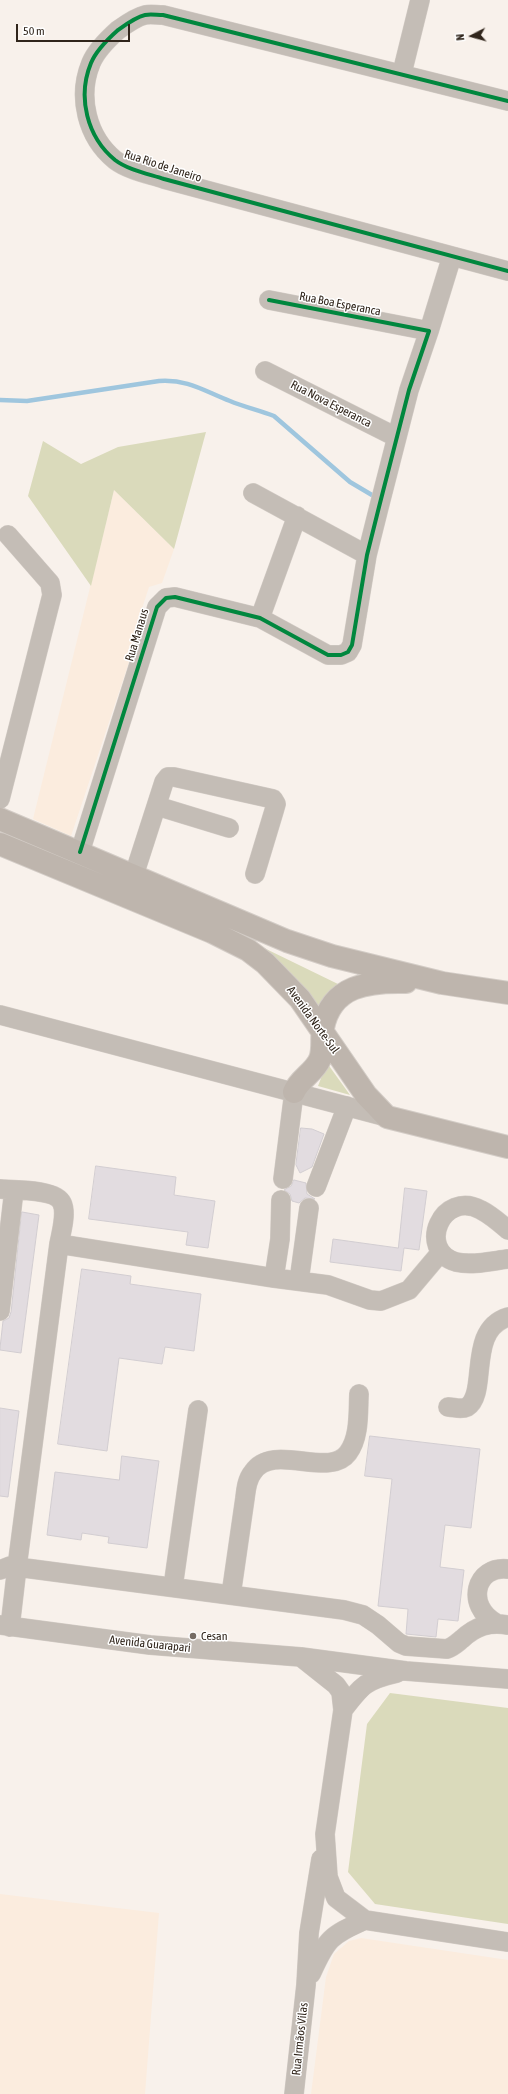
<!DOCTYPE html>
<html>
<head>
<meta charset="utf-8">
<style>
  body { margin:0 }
  #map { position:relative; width:508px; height:2094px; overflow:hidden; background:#f8f1eb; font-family:"Asap Condensed",sans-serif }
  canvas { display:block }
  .north { position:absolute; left:452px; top:16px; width:40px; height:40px; -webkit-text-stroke:3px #fff; paint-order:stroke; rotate:264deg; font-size:11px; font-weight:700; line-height:16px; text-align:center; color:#30251b }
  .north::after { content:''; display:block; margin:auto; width:14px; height:18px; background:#30251b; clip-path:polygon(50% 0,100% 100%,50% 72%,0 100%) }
  .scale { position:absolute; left:16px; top:24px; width:114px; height:18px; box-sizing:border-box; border:2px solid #30251b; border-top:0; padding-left:5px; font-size:12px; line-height:14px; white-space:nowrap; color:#30251b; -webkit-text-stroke:3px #fff; paint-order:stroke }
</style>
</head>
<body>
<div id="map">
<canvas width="508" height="2094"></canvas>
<div class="north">N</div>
<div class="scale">50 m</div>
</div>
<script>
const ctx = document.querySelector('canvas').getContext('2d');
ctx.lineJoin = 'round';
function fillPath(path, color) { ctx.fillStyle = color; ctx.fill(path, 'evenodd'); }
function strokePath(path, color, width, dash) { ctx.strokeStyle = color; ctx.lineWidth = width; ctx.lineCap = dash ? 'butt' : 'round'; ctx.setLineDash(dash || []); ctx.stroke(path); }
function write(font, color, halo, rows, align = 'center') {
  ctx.font = font + ' "Asap Condensed",sans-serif'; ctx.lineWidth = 3; ctx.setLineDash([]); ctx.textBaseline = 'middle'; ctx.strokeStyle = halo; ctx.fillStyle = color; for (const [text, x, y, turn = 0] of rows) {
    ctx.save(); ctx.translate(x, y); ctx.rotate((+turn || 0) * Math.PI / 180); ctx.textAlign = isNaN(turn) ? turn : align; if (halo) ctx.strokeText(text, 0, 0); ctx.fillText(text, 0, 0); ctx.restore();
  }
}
fillPath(new Path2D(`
  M114,490L174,549L162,583L149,587L131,642L133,650L71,836L33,819Z
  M0,1894L159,1913L145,2094H0Z
  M361,1938L508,1960V2094H311L326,1977L334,1954L349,1941Z`), '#fbecde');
fillPath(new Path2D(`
  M206,432L174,549L114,490L91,586L28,496L43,441L81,464L118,447Z
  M262,947L338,984L316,1010L287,971Z
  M327,1063L350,1095L318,1086Z
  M390,1693L508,1708V1924L375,1904L348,1872L367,1724Z`), '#dadabb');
strokePath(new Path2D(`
  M0,400L27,401L159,381C188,379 204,391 230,401C244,407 259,410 274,416L350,482L377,498`), '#9fc6de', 4.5);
const building = new Path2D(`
  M301,1128L312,1129L324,1134L312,1167L300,1173L296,1165Z
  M96,1166L176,1177L174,1195L215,1201L208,1248L186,1245L188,1232L89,1219Z
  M294,1180L306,1183L307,1194L315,1199L305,1198L299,1203L292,1201L290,1194L284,1190L291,1186Z
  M405,1188L427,1191L419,1250L404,1248L401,1271L330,1262L333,1239L398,1248Z
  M22,1212L39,1215L21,1353L0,1350V1348L3,1321L9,1318L11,1312Z
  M82,1269L131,1276L130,1284L201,1294L194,1351L165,1347L162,1364L119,1358L107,1451L58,1444Z
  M0,1408L19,1411L8,1497L0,1496Z
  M370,1436L480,1449L471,1528L445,1525L440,1567L464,1570L458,1621L438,1619L436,1637L406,1634L408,1609L378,1606L392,1479L365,1476Z
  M122,1456L159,1461L147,1548L108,1543L109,1537L82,1533L81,1540L47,1535L55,1472L119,1480Z`);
fillPath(building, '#e2dce0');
strokePath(building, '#d2cdd1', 1);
const minor = new Path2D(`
  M402,73L420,0
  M508,101L163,15C157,15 150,14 145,15C136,17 125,25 118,30C109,38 96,51 91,63C77,97 87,137 115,160C128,170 149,174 164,179L508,271
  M429,331L452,256
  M265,371L396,437
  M253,493L367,555
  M260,618L297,516
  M0,799L52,595L50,583L8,535
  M157,806L229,828
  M80,852L157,607L166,598L175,597L260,618L328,655H341L348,652L352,645L367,555L379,507L409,390L429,331L269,300
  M134,875L164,782L168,777H174L273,799L276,804L274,811L255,874
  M0,1015L387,1117
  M283,1179L294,1092
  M316,1187L347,1106
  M0,1189C14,1190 56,1189 62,1203C67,1214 61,1233 59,1244
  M508,1230C500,1223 491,1215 481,1210C442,1189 416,1250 456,1262C472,1266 492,1261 508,1259
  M441,1252L409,1290L381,1301L370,1300L328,1285L274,1278L59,1244L17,1567L344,1610L363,1615L378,1625L399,1643L406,1646L447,1649C453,1647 457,1643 462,1639C476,1626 489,1622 508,1625
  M274,1278L280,1239L281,1200
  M299,1281L309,1208
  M0,1311L14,1190
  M448,1407C454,1407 461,1410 467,1407C489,1393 466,1330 508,1317
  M0,1570L10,1566L17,1567L10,1627
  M173,1587L198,1410
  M231,1595L245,1498C246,1489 247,1479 253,1472C273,1442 329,1479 348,1453C360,1437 358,1412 359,1394
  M496,1623C465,1606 475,1565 508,1569
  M0,1625L150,1645L301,1657L406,1671L508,1679
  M302,1658L336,1685L341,1692L343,1710L325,1834L328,1877L336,1898L365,1920L508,1942
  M343,1710C362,1685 366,1680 397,1673
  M311,1974C327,1938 330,1936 365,1920
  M294,2094L306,1985L309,1933L321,1859`);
const major = new Path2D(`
  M0,819L287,941L332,956L442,983L508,993
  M0,844L212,932L248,950L265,963L300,999L366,1095L387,1117L508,1147
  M294,1092C299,1079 315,1072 320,1059C324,1049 321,1038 323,1028C331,985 369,981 406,982`);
strokePath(minor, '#d3ccc6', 20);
strokePath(major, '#d3ccc6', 24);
strokePath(minor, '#c4bdb6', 19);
strokePath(major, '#beb5ad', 22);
strokePath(new Path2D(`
  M508,101L163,15C157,15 150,14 145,15C136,17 125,25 118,30C109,38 96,51 91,63C77,97 87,137 115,160C128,170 149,174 164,179L508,271
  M80,852L157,607L166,598L175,597L260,618L328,655H341L348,652L352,645L367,555L379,507L409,390L429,331L269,300`), '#00873e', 4);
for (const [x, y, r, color] of [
  [193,1636,4,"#766c64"]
]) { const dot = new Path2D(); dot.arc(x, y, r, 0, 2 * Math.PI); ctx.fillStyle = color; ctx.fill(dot); strokePath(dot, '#fff', 1.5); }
write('12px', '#30251b', '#fff', [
  ["Rua Rio de Janeiro",163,166,18],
  ["Rua Boa Esperanca",340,304,11],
  ["Rua Nova Esperanca",331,404,27],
  ["Rua Manaus",137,635,-73],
  ["Avenida Norte-Sul",313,1020,54],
  ["Avenida Guarapari",150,1644,6],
  ["Rua Irmãos Vilas",300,2039,-84]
]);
write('12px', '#30251b', '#fff', [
  ["Cesan",201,1636]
], 'left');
</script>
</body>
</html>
